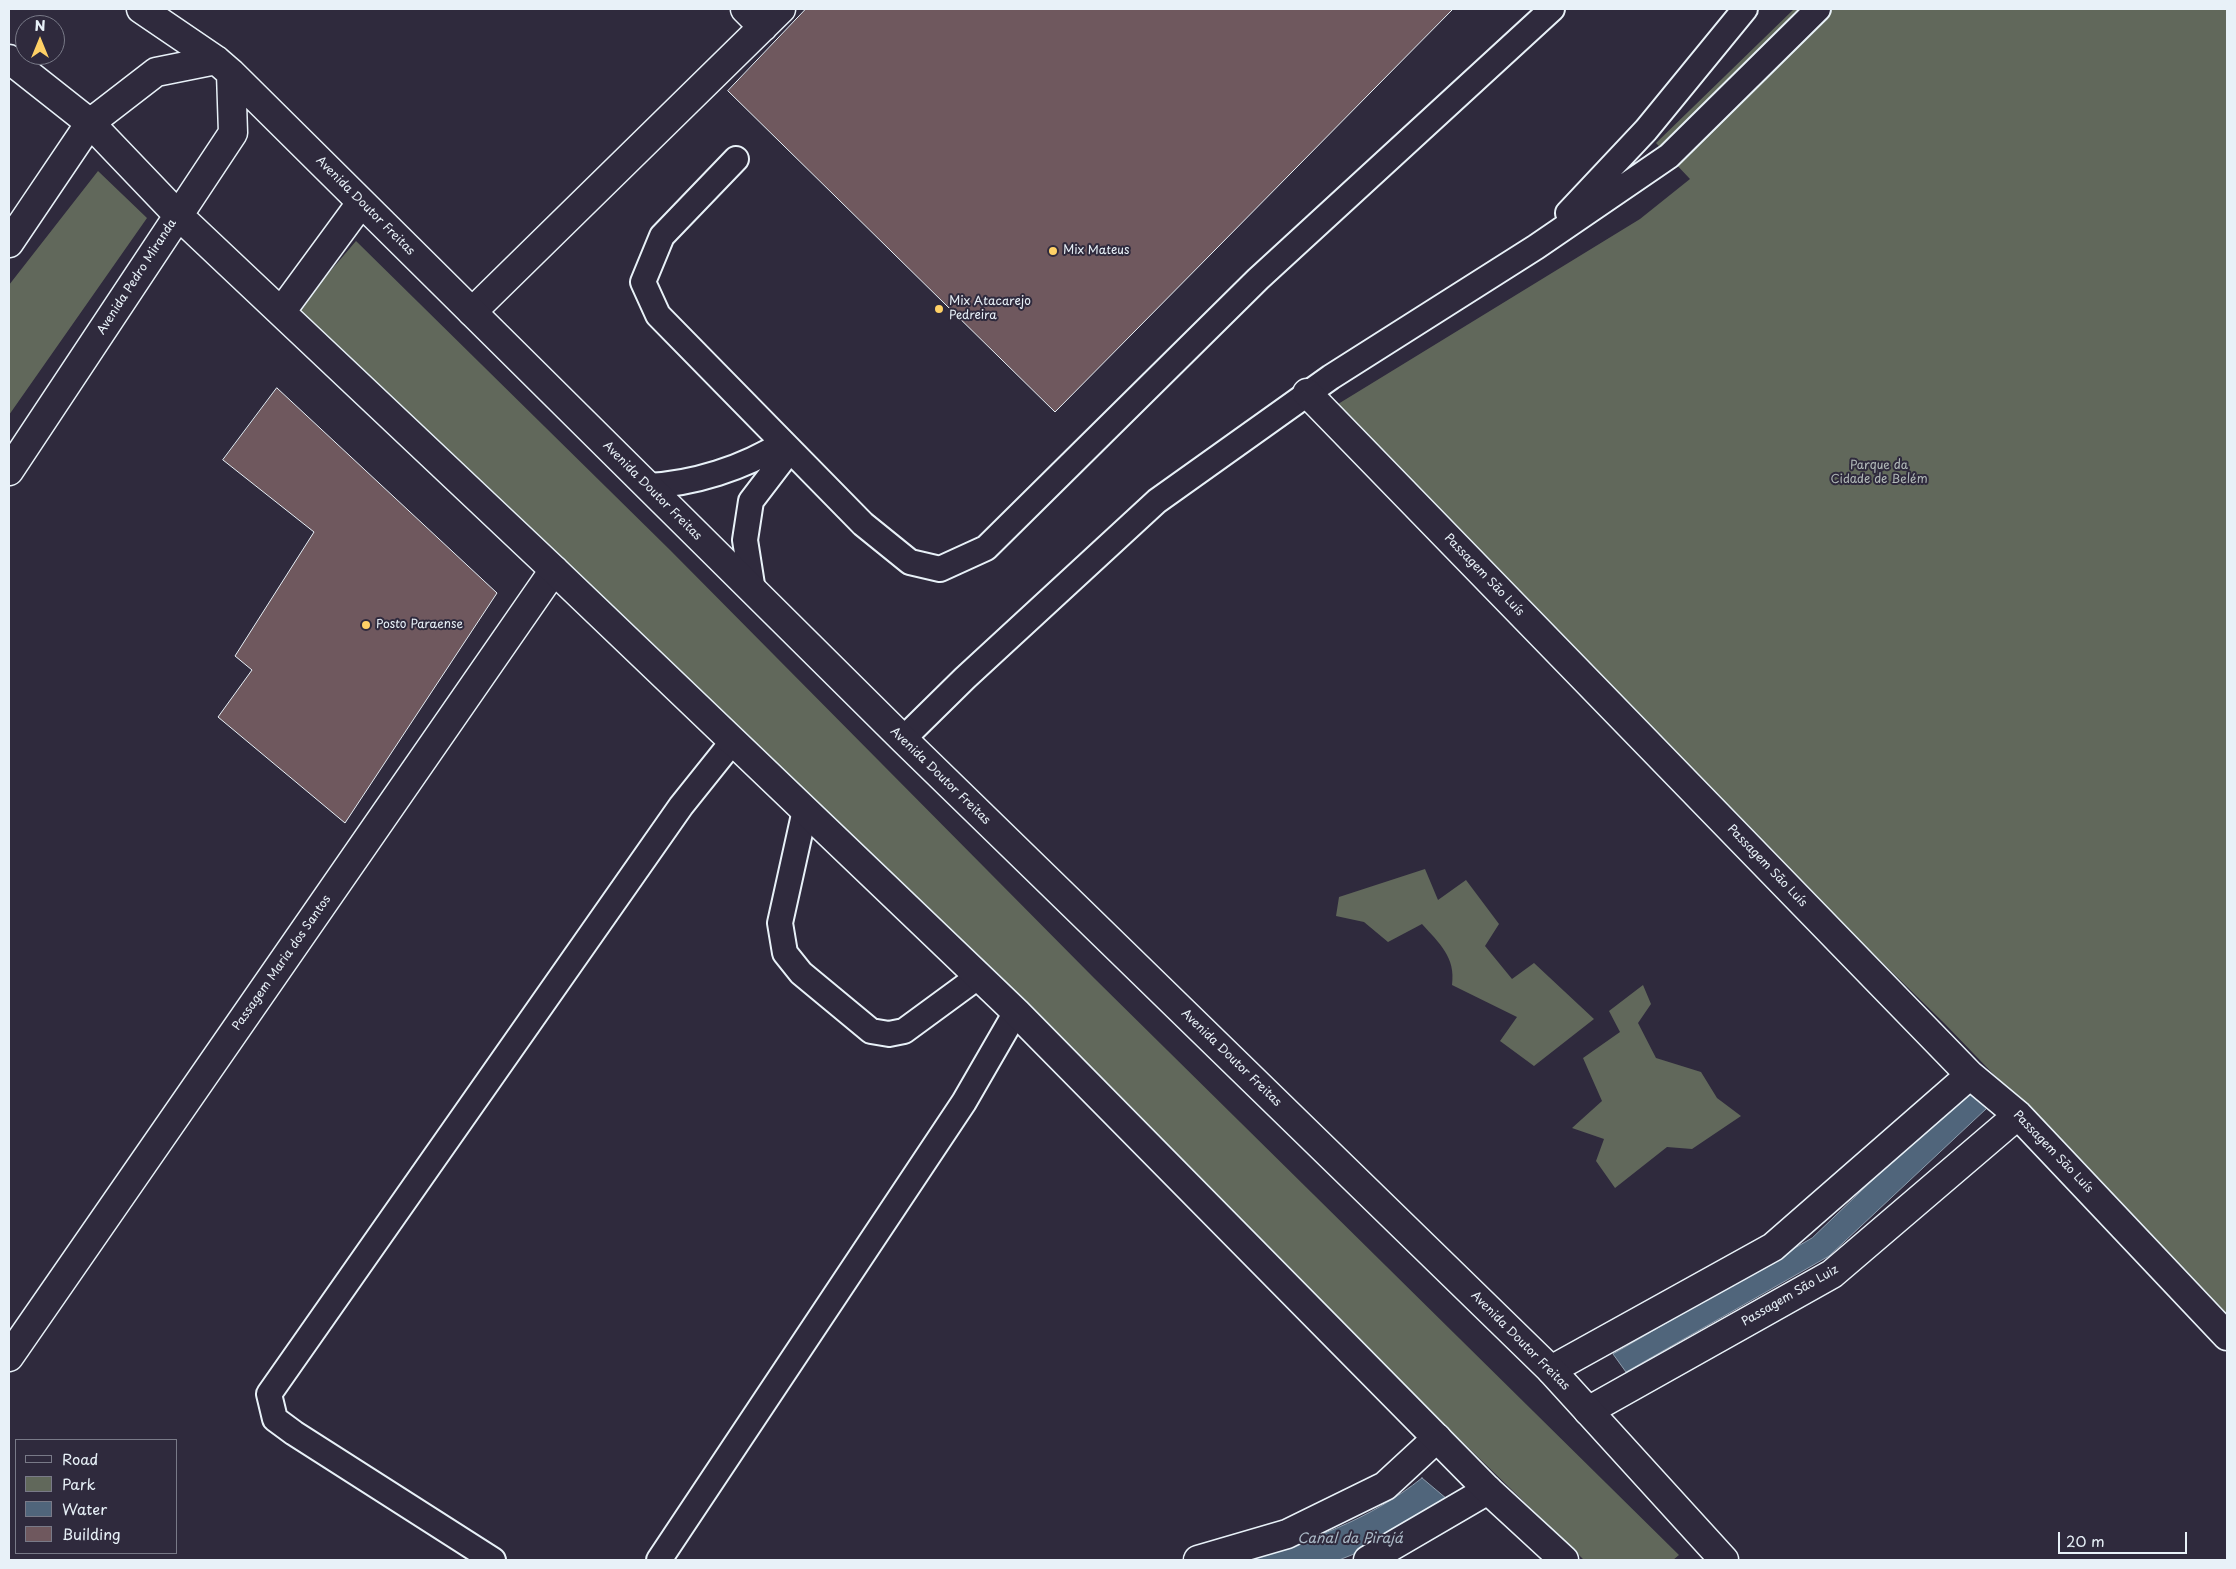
<!DOCTYPE html>
<html>
<head>
<meta charset="utf-8">
<style>
  body { margin:0 }
  #map { position:relative; width:2236px; height:1569px; overflow:hidden; background:#2f2a3d; font-family:"Playpen Sans",sans-serif }
  canvas { display:block }
  .frame { position:absolute; inset:0; border:10px solid #e8f1f8; pointer-events:none }
  .legend { position:absolute; left:15px; top:1439px; width:162px; height:115px; box-sizing:border-box; background:#2f2a3d; border:1px solid #797a88; margin:0; padding:6px 9px; list-style:none; font-size:15px; color:#e8f1f8 }
  .legend li { display:flex; align-items:center; gap:10px; height:25px }
  .legend b { width:25px; border:1px solid #797a88 }
  .north { position:absolute; left:15px; top:15px; width:50px; height:50px; box-sizing:border-box; background:#2f2a3d; border:1px solid #797a88; border-radius:50%; rotate:0deg; font-size:14px; font-weight:700; line-height:20px; text-align:center; color:#e8f1f8 }
  .north::after { content:''; display:block; margin:auto; width:18px; height:22px; background:#ffd166; clip-path:polygon(50% 0,100% 100%,50% 72%,0 100%) }
  .scale { position:absolute; left:2058px; top:1532px; width:129px; height:22px; box-sizing:border-box; border:2px solid #e8f1f8; border-top:0; padding-left:6px; font-size:15px; line-height:18px; white-space:nowrap; color:#e8f1f8; -webkit-text-stroke:4px #2f2a3d; paint-order:stroke }
</style>
</head>
<body>
<div id="map">
<canvas width="2236" height="1569"></canvas>
<div class="frame"></div>
<ul class="legend">
<li><b style="height:6px;background:#2f2a3d"></b>Road</li>
<li><b style="height:14px;background:#61685b"></b>Park</li>
<li><b style="height:14px;background:#50657b"></b>Water</li>
<li><b style="height:14px;background:#6f585e"></b>Building</li>
</ul>
<div class="north">N</div>
<div class="scale">20 m</div>
</div>
<script>
const ctx = document.querySelector('canvas').getContext('2d');
ctx.lineJoin = 'round';
function fillPath(path, color) { ctx.fillStyle = color; ctx.fill(path, 'evenodd'); }
function strokePath(path, color, width, dash) { ctx.strokeStyle = color; ctx.lineWidth = width; ctx.lineCap = dash ? 'butt' : 'round'; ctx.setLineDash(dash || []); ctx.stroke(path); }
function write(font, color, halo, rows, align = 'center') {
  ctx.font = font + ' "Playpen Sans",sans-serif'; ctx.lineWidth = 4; ctx.setLineDash([]); ctx.textBaseline = 'middle'; ctx.strokeStyle = halo; ctx.fillStyle = color; for (const [text, x, y, turn = 0] of rows) {
    ctx.save(); ctx.translate(x, y); ctx.rotate((+turn || 0) * Math.PI / 180); ctx.textAlign = isNaN(turn) ? turn : align; if (halo) ctx.strokeText(text, 0, 0); ctx.fillText(text, 0, 0); ctx.restore();
  }
}
fillPath(new Path2D(`
  M1794,9H2227V1316L1944,1023L1389,480L1325,412L1640,219L1690,179L1656,143Z
  M98,171L147,218L9,415V285Z
  M356,241L670,550L1094,978L1679,1555L1673,1560H1584L297,310Z
  M1425,869L1438,900L1466,880L1499,924L1485,946L1512,979L1534,963L1594,1019L1534,1066L1500,1041L1517,1017L1452,985C1456,957 1439,943 1422,924L1388,942L1364,922L1336,916L1339,897Z
  M1643,985L1651,1004L1638,1023L1656,1058L1701,1072L1717,1098L1741,1116L1692,1149L1667,1147L1615,1188L1596,1161L1604,1139L1572,1128L1602,1101L1583,1058L1620,1032L1609,1011Z`), '#61685b');
const water = new Path2D(`
  M1967,1090L1987,1108L1829,1256L1626,1372L1613,1354L1812,1238Z
  M1422,1478L1447,1499L1359,1552L1339,1560H1242C1305,1543 1370,1520 1422,1478Z`);
fillPath(water, '#50657b');
strokePath(water, '#8d9dad', 1);
const building = new Path2D(`
  M806,9H1453L1055,412L728,91Z
  M277,388L497,593L345,823L218,717L252,670L235,656L314,532L223,460Z`);
fillPath(building, '#6f585e');
strokePath(building, '#e8f1f8', 1);
const lane = new Path2D(`
  M736,159L662,236L643,282L658,315L863,524L910,562L940,569L986,548L1258,279L1552,9
  M1568,213L1646,130L1745,9
  M647,486C693,484 744,468 783,443
  M753,591L745,540L751,501L790,450
  M903,739L965,678L1157,501L1331,377L1536,247L1669,156L1818,9
  M805,810L780,923L785,953L801,973L871,1031L889,1034L904,1031L979,976
  M493,1560L294,1433L275,1419L269,1394L681,806L733,741
  M659,1560L964,1102L1016,1012`);
const street = new Path2D(`
  M745,9L763,27
  M472,312L781,9
  M1307,393L1970,1075L2018,1115L2227,1336
  M9,1357L554,570
  M1551,1370L1773,1247L1970,1075
  M1588,1411L1832,1274L2018,1115
  M1198,1560L1287,1534L1385,1486L1437,1438
  M1368,1560L1488,1490`);
const secondary = new Path2D(`
  M141,9L216,60L231,73L903,739L1551,1370L1724,1560
  M9,59L90,123L178,215L554,570L1016,1012L1488,1490L1564,1560
  M9,243L90,123L156,72L216,60
  M281,312L361,203
  M9,471L233,133L231,73`);
strokePath(lane, '#e8f1f8', 28);
strokePath(street, '#e8f1f8', 31);
strokePath(secondary, '#e8f1f8', 31);
strokePath(lane, '#2f2a3d', 24);
strokePath(street, '#2f2a3d', 28);
strokePath(secondary, '#2f2a3d', 28);
for (const [x, y, r, color] of [
  [1053,251,5,"#ffd166"],
  [939,309,5,"#ffd166"],
  [366,625,5,"#ffd166"]
]) { const dot = new Path2D(); dot.arc(x, y, r, 0, 2 * Math.PI); ctx.fillStyle = color; ctx.fill(dot); strokePath(dot, '#2f2a3d', 2); }
write('12px', '#e8f1f8', '#2f2a3d', [
  ["Avenida Doutor Freitas",365,206,45],
  ["Avenida Pedro Miranda",137,277,-57],
  ["Avenida Doutor Freitas",652,491,45],
  ["Passagem São Luís",1484,575,46],
  ["Avenida Doutor Freitas",940,776,44],
  ["Passagem São Luís",1767,866,46],
  ["Passagem Maria dos Santos",282,963,-55],
  ["Avenida Doutor Freitas",1231,1058,44],
  ["Passagem São Luís",2053,1152,46],
  ["Passagem São Luiz",1790,1296,-30],
  ["Avenida Doutor Freitas",1520,1341,45]
]);
write('12px', '#e8f1f8', '#2f2a3d', [
  ["Mix Mateus",1063,251],
  ["Mix Atacarejo",949,302],
  ["Pedreira",949,316],
  ["Posto Paraense",376,625]
], 'left');
write('12px', '#b2bab9', '#2f2a3d', [
  ["Parque da",1879,466],
  ["Cidade de Belém",1879,480]
]);
write('italic 14px', '#abb9c6', '#2f2a3d', [
  ["Canal da Pirajá",1350,1539]
]);
</script>
</body>
</html>
